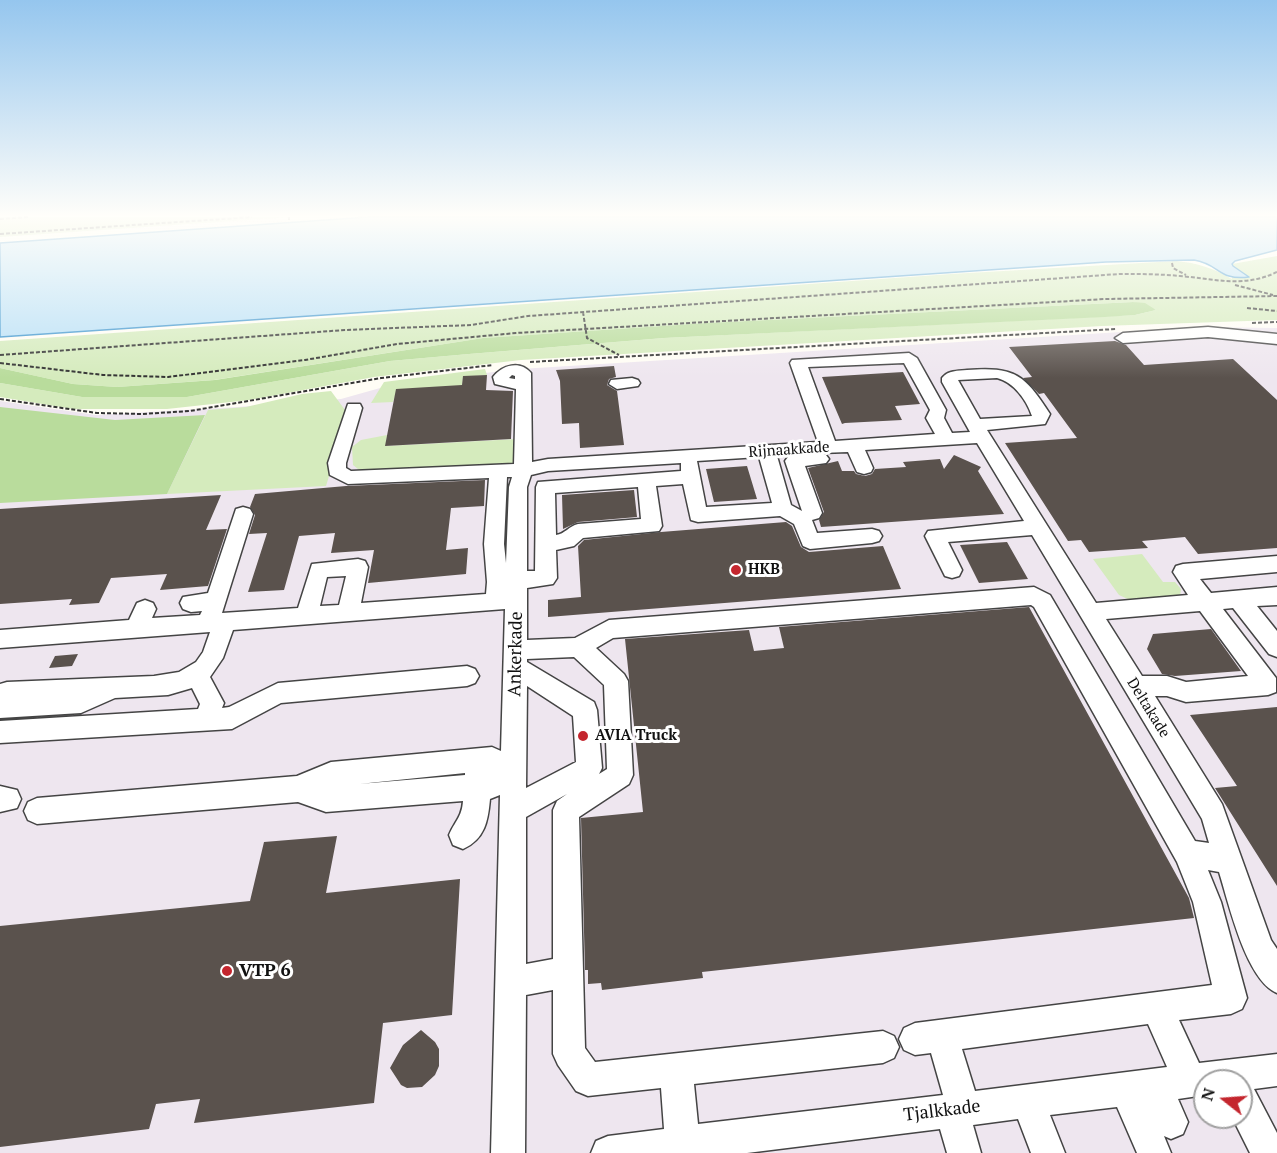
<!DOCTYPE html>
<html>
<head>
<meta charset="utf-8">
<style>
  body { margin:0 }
  #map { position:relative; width:1277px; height:1153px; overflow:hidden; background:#fffdf5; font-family:"PT Serif",serif }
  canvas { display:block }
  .north { position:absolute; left:1193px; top:1069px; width:60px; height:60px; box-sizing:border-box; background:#fff; border:2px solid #a0a0a0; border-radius:50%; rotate:287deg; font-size:16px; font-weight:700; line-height:24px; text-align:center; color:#111 }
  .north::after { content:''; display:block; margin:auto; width:21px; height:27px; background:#c4262e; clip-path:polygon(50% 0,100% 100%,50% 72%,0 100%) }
</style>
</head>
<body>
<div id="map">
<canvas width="1277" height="1153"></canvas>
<div class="north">N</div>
</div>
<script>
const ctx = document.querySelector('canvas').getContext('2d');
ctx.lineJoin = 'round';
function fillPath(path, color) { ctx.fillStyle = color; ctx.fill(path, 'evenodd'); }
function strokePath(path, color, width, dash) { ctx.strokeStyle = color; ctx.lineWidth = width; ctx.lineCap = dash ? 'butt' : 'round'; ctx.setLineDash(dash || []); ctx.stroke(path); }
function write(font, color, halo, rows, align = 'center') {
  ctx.font = font + ' "PT Serif",serif'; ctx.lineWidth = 6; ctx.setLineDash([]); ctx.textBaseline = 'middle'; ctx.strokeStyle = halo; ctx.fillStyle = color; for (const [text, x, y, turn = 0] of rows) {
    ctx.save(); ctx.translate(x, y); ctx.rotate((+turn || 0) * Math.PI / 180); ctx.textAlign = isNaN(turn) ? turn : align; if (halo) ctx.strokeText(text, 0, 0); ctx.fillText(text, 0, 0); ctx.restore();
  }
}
fillPath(new Path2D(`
  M1203,327L1277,328V1153H0V401L96,415L237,407L341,399L398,383L520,369ZM1205,1081H1241V1117H1205Z`), '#eee6ef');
fillPath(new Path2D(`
  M0,217H291L0,237Z
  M1277,256V320L1102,326L521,360L374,377L249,400L167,409H73L0,397V383L82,397H187L390,361L469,354L664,338L1135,315L1156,310L1133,302L706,323L483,338L214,380L117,387L73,384L0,368V341L951,274L1176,261C1198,263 1213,268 1232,279V264Z
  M485,369L487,375L463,377L462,386L397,390L393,402L371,403L384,382Z
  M331,391L348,414L326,486L167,494L208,410L246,407L302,394Z
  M387,435L386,446L517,439L514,464L363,473L353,465L352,447L361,440Z
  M1142,554L1163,582H1175L1181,589L1180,597L1132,601L1119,595L1093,559Z`), '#d5ebbd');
fillPath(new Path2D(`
  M1133,302L1145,303L1156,310L1135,315L1105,317L664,338L469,354L390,361L187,397H82L0,383V368L73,384L117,387L215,380L483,338L706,323Z
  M0,407L115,420L205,415L167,494L0,503Z`), '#b9dc9c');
const water = new Path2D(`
  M368,217H1277V250L1235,261L1232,264L1233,266L1249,277C1218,281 1220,264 1194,260L1106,262L0,337V243Z`);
fillPath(water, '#b9e0f7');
strokePath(water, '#3f96cf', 1.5);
fillPath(new Path2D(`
  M1115,341L1126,345L1144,365L1233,359L1277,400V548L1198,554L1185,537L1142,541L1148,548L1089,552L1081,540L1068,541L1005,443L1077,438L1044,393L1039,394L1023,378L1032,377L1009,347Z
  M614,366L616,377L609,379L607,385L617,391L624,445L580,448L579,423L562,424L560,381L556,370Z
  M903,372L920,404L895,406L902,420L845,423L842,424L822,377Z
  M487,375L486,390L513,391L511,439L385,446L396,389L462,385L463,376Z
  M954,455L981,467L978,471L1004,514L821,527L819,520L824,512L808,468L838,461L842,471H854L856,474L865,476L872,474L875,469L906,467L903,462L940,459L944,469Z
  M747,466L757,499L714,502L706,469Z
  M485,480L484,506L451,508L446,550L468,548L466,574L368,583L374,550L331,553L335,533L299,536L284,590L248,592L267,533L249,534L255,515L250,507L255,494L346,486Z
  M634,490L637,517L578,522L563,529L562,495Z
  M221,495L206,530L227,529L208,586L160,590L167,574L111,578L99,603L69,605L72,599L0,604V509Z
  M786,522L792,526L801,547L809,552L883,546L901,589L548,617V600L581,597L578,546L584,540L661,532Z
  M1007,542L1028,579L979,583L960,545Z
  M1029,607L1189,898L1194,918L702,972L703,978L602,990L601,983L588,984V970H585L581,818L643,812L625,639L749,630L754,651L784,648L779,627Z
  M1211,629L1241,671L1175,676L1162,674L1147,649L1153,634Z
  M78,654L72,666L49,668L55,656Z
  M1277,707V886L1215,788L1237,786L1190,715Z
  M337,836L326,893L460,879L452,1015L383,1023L374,1103L194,1123L200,1099L156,1104L149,1129L0,1147V926L250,901L264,842Z
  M421,1030L435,1042L439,1049V1066L435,1075L422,1087L407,1088L401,1085L390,1068L403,1045Z`), '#5a524d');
const minor = new Path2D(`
  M1208,327L1277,334V344L1208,337L1123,343L1115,338L1123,333Z
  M909,353L917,358L946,410L944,418L952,433L970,432L942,382V378C948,370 958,371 967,370C1015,366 1025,375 1050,414L1045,424L987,430L1096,603L1188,595L1173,572L1176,566L1183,564L1277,556V572L1200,579L1211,593L1277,587V605L1257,606L1277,631V657L1269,654L1233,608L1223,609L1276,678V692L1268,695L1186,702L1167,696H1155L1222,804L1271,940L1277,949V993C1246,980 1229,904 1219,872L1208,870L1221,902L1247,998L1242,1009L1231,1014L1179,1020L1199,1063L1277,1054V1086L1254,1089L1277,1133V1153H1250L1232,1117H1241V1081H1205V1095L1178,1099L1188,1122L1183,1134L1171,1139L1164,1136L1171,1153H1137L1117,1107L1050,1115L1065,1153H1031L1018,1119L973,1125L981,1153H947L940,1129L747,1153H591L596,1141L608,1136L664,1129L661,1088L588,1096L576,1091L558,1065L553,1054V990L526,995L525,1153H491L500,795L490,799C488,821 485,839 463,849L453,845L449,835C455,821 462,817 463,801L326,812L298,802L37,824L28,820L24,811L28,802L37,798L297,776L331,762L492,747L501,751L505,609L233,630L223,658L210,677L224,703L222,708L229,707L278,683L467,666L475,669L479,676L475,683L467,686L281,703L232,729L0,743V721L198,709L200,704L192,688L168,695L115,698L81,713L0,718V684L7,682L154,676L179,672L196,662L203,652L210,632L0,648V630L129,620L137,603L145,600L153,603L156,609L152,618L200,615L202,611L191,612L183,609L180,603L183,597L208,593L236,509L243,507L250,509L253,514L222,613L298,608L312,564L358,559L365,561L368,567L361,603L486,594L487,582L484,544L489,478L348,484L330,475L328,463L348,404H360L362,408L346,463V468L351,471L514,464L516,389L495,384L493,377C502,365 520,360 531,373L532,462L548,459L818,442L790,363L792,360ZM904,363L930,410L926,418L935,434L835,441L808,367ZM512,375L515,376V379L509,378ZM997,378C1014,382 1027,401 1032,416L980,419L958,380ZM977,443L1024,521L928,531L925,536L945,576L952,578L959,576L962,570L948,542L1032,535L1202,819L1209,843L1195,841L1050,595L1034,587L609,620L575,638L527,640V588L553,584L557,578L556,550L574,546L583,538L659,531L662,526L656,486L683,484L691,520L698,522L780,516L794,524L803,546L810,549L872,543L879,541L882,536L879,531L872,529L817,533L812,520L819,518L822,513L805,466L826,463L829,459L826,455L821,453L848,452L857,472L864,474L871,472L873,468L865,450ZM793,455L788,457L785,461L802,511L791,505L777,456ZM759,457L772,503L706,507L697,461ZM681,463V471L538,482L536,487L535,571H527V487L531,475L548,471ZM507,477H512L509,487L506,563L504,544ZM638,487L641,519L578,524C569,526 565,534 556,535L555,493ZM346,576L339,605L320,606L327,577ZM1031,605L1034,607L1177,862L1193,902L1212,985L915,1023L904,1028L899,1039L904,1050L915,1055L931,1053L943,1095L698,1124L694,1084L883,1063L894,1058L899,1047L894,1036L883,1031L595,1062L585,1048L579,817L629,784L633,775L628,681L624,674L596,648L613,638ZM1200,611L1248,676L1186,682L1167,676H1142L1106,619ZM574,657L604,685L607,769L599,774L602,768L597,710L594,702L527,662V659ZM527,686L573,716L576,762L526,788ZM465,773V775L359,784ZM567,794L557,801L553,810V959L526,964V817ZM1148,1024L1167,1067L975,1091L962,1049Z
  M632,378L638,380L640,383L638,386L617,389L609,384L611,380Z
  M0,786L17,790L21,799L17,808L0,812Z`);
strokePath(minor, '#444', 3);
strokePath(new Path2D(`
  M289,217V220
  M0,219L28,217
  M0,234L252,217
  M1172,263L1173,268L1186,275
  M1235,285L1273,295
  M1247,308L1277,311
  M583,312L587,338L619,355
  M1252,323L1277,322
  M0,355L345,330L471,325L528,316L1119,274C1139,274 1160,274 1180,276C1215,279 1244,288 1277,272
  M530,362L1116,329
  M0,363L103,375L168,377L305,360L397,344L516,333L1105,299L1277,296
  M0,399L97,413L142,414L190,411L381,378L493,365`), '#333', 2, [4, 2]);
fillPath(minor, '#fff');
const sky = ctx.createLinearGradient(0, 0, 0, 378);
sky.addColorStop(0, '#95c6ee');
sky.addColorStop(0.57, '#fffefa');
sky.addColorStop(1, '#fffefa00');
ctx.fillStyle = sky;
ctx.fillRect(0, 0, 1277, 378);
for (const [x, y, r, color] of [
  [736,570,6,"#c4262e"],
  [583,736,6,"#c4262e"],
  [227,971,6,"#c4262e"]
]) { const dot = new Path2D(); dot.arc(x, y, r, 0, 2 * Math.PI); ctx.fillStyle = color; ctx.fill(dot); strokePath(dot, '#fff', 2); }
write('15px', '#111', '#fff', [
  ["Rijnaakkade",789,450,-4],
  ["Deltakade",1148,708,58]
]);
write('bold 15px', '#111', '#fff', [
  ["HKB",748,570],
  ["AVIA Truck",595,736]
], 'left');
write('18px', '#111', '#fff', [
  ["Ankerkade",516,654,-89],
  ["Tjalkkade",942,1111,-7]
]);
write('bold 18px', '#111', '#fff', [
  ["VTP 6",239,971]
], 'left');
</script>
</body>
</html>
